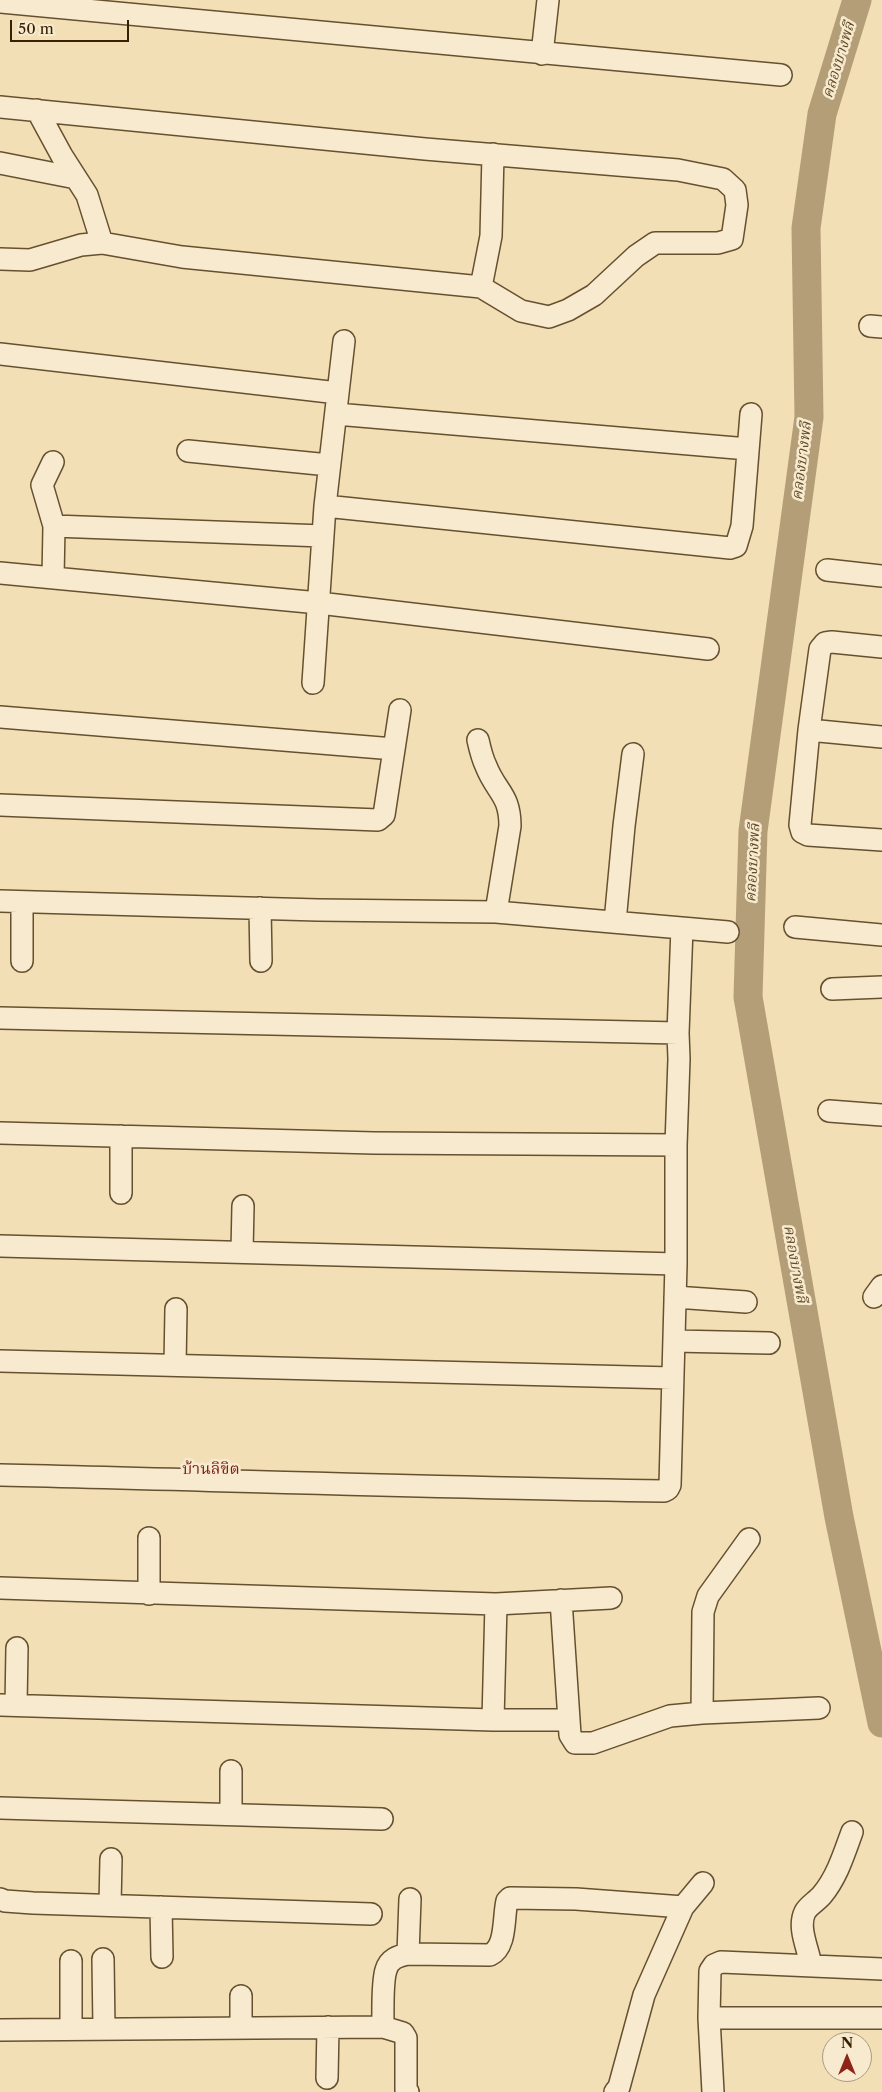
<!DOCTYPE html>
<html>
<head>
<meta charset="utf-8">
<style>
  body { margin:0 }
  #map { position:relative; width:882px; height:2092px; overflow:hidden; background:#f2dfb5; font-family:"Libre Caslon Text",serif }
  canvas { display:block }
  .north { position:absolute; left:822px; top:2032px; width:50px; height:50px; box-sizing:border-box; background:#f7eacf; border:1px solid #ab9a7d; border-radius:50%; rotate:0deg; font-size:14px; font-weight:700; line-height:20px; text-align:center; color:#382102 }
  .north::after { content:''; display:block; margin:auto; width:18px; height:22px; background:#8f2418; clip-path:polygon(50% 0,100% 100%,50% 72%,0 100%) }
  .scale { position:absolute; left:10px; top:20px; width:119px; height:22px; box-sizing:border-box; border:2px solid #382102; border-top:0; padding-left:6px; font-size:15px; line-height:18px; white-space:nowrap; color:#382102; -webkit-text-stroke:4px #f7eacf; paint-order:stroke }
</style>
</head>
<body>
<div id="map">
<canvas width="882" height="2092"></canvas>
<div class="north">N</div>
<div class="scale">50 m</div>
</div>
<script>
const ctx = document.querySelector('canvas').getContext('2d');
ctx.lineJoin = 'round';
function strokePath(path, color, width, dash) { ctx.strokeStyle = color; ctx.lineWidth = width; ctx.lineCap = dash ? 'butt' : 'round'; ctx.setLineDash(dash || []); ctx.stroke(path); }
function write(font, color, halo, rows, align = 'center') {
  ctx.font = font + ' "Libre Caslon Text","Noto Serif Thai",serif'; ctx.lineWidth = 5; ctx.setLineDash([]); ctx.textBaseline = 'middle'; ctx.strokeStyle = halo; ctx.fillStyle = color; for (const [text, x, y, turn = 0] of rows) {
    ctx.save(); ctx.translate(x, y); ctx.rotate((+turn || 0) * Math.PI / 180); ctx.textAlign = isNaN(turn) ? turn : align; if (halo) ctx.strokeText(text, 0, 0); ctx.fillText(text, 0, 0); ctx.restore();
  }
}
strokePath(new Path2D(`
  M857,0L822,114L806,228L809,417L753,831L748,997L839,1517L882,1723`), '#b39e78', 29);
const minor = new Path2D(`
  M0,2L781,75
  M542,54L548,0
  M0,107L425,149L678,170L723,179L735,190L737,205L732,239L718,243H655L636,256L594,295L568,310L549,317L521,311L481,287L182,257L102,243L81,245L30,260L0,259
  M37,110L62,156L87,195L102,243
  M0,163L76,178
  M481,287L491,236L493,154
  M870,326L882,327
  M0,354L338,393
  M336,414L748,449
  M188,451L329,465
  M53,462L42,485L54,526
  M325,506L730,548L736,546L742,526L751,414
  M827,570L882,576
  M0,573L319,603L708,649
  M53,578L54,526L323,536
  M882,647L832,642L825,643L820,649L809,730L800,825L802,832L808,835L882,840
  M313,683L325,506L344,341
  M0,717L394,749
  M809,730L882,737
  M478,740C480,749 482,758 486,766C496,792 510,794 510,826L496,912
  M0,805L378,820L384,815L400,710
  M0,901L318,910L496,912L728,932
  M260,908L261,961
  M615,922L624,826L633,754
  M795,927L882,935
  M22,961V902
  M832,989L882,987
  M0,1018L678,1033
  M829,1111L882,1115
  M0,1133L374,1143L676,1145
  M121,1193V1136
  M0,1246L676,1264
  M242,1251L243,1206
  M675,1297L746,1302
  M874,1297L882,1286
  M674,1341L769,1343
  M0,1361L672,1378
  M175,1365L176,1309
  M0,1475C222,1480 443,1488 664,1491L668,1489L670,1485L676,1264V1145L679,1059L678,1033L682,928
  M0,1588L496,1604L611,1598
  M149,1594V1538
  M561,1600L570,1735L575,1743H593L670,1716L702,1713L819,1708
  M0,1705L493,1720H569
  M16,1705L17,1648
  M702,1713L703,1612L708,1596L749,1539
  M493,1720L496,1604
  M231,1771V1814
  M0,1808L382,1819
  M0,1899L5,1901L33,1903L371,1914
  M110,1905L111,1859
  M161,1907L162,1957
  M408,1954L410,1899
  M103,1959L104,2029
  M811,1966C809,1950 797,1928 805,1912C808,1906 817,1901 822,1895C837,1877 844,1854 852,1832
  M241,1996V2028
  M709,2018H882
  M383,2027C383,2013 382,1982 386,1970C389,1959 398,1956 408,1954L490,1955C507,1947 503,1917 507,1901L510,1898L576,1899L683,1907
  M71,2029V1961
  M0,2030L383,2027L403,2033L406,2038V2090L408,2092
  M327,2078L328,2027
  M615,2092L619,2087L644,1995L683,1907L703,1883
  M713,2092L709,2018L710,1971L714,1965L721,1962L882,1969`);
strokePath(minor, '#66502f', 24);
strokePath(minor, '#f7eacf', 21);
write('italic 15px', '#634d2b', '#f7eacf', [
  ["คลองบางพลี",839,60,-73],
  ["คลองบางพลี",802,461,-83],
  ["คลองบางพลี",753,863,-87],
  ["คลองบางพลี",795,1264,80]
]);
write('16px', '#7a1f14', '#f7eacf', [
  ["บ้านลิขิต",211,1469]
]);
</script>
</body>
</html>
